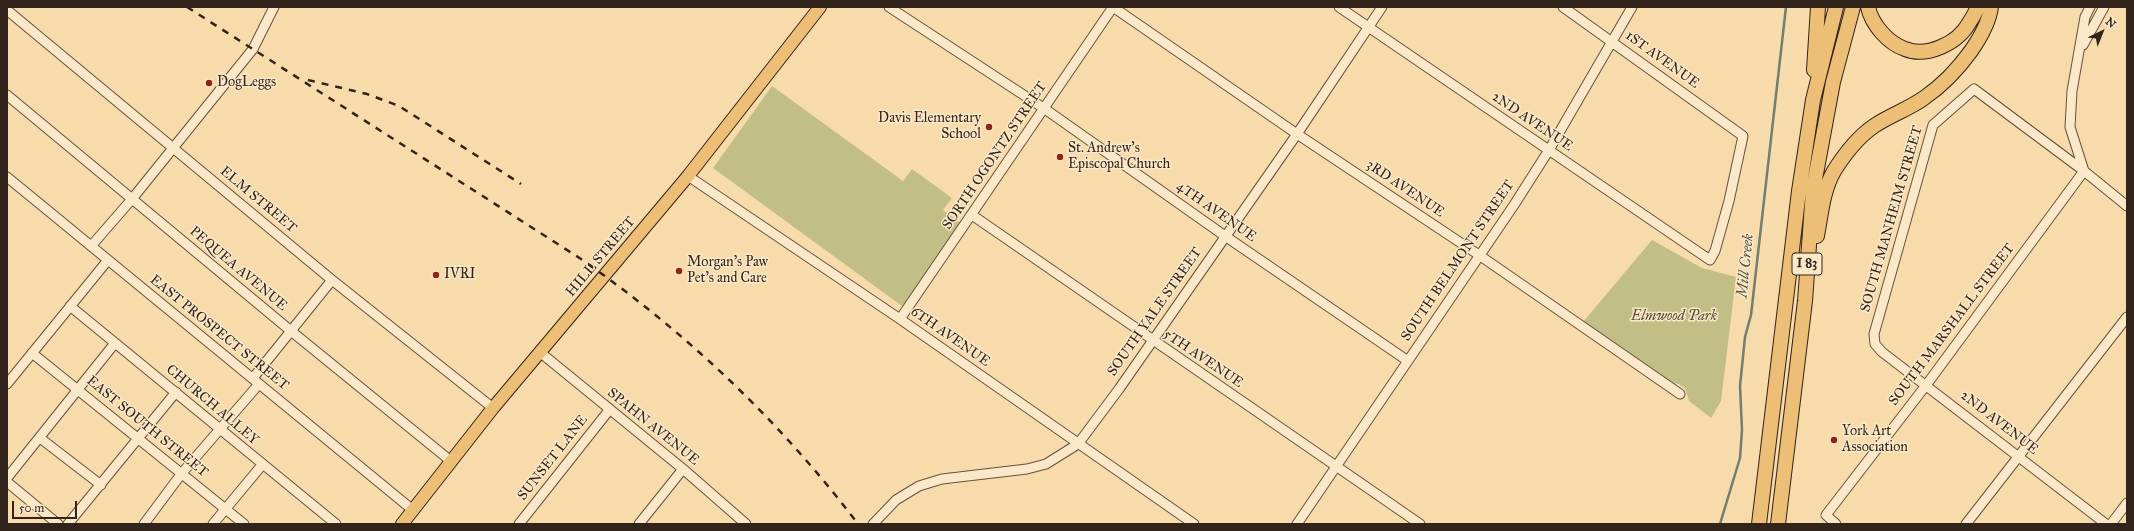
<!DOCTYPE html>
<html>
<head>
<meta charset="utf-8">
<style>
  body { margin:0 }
  #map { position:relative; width:2134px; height:531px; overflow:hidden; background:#f8dbab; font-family:"IM FELL Great Primer",serif }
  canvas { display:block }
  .frame { position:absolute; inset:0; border:8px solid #32231b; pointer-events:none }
  .north { position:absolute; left:2082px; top:12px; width:40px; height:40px; -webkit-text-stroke:3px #fae8c8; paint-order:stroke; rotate:43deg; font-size:11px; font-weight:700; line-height:16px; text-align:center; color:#32231b }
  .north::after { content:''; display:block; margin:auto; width:14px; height:18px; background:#32231b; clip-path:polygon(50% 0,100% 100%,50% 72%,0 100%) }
  .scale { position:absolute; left:12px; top:501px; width:65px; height:18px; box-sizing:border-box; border:2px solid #32231b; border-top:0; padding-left:5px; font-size:12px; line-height:14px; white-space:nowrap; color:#32231b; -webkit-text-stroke:3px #fae8c8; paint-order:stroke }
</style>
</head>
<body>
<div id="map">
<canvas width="2134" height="531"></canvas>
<div class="frame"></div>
<div class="north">N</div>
<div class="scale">50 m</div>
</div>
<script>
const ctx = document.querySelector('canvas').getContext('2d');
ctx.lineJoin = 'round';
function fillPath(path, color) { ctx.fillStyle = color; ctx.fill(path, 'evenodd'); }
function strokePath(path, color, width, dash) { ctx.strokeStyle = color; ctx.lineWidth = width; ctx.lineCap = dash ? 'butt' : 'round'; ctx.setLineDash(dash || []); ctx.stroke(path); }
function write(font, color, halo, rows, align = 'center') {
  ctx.font = font + ' "IM FELL Great Primer",serif'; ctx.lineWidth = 3; ctx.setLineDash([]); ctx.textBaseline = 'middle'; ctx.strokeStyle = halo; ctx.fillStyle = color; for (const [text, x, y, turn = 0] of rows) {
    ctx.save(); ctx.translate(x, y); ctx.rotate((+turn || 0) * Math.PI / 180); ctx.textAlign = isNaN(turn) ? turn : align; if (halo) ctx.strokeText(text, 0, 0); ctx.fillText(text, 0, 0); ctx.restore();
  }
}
fillPath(new Path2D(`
  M772,86L903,181L912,169L952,198L943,210L962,224L902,306L713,168Z
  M1652,240L1702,268L1736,277L1721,401L1711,418L1689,401L1685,388L1679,384L1670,383L1583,322Z`), '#c1bf86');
strokePath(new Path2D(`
  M1720,524L1740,458L1742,430L1740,386L1745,337L1751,315L1786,7`), '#727e6f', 2.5);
const minor = new Path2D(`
  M889,7L1045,109L1225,236L1408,361
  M1113,7L1297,134L1479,255L1680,394
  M1339,7L1710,260L1715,251L1729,201L1743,136L1563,7
  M7,10L332,280L493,408
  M2083,45L2104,7
  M7,95L291,331L452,462
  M2084,171L2070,127L2072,91L2085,17L2090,7
  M688,176L900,319L1194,524
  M7,177L414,511
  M972,215L1420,524
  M92,245L132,199L253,49L274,7
  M70,306L336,524
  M900,319L1113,7
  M32,353L244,524
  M541,353L683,469L746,524
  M253,378L332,280
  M7,384L108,260
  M40,438L101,485
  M7,478L115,343
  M7,482L58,524
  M68,524L176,392
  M144,524L182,473L259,384
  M213,524L262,465
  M519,524L610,409
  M639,524L683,469
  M873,524L896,500L919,486L942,479L1027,469L1046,464L1078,444L1119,389L1297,134L1382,7
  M1297,524L1514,205L1549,150L1632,7
  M1836,524L1826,515L1927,384L2084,171
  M1966,524L2127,317
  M2106,524L1882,352L1875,344L1874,334L1933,125L1974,89L2084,171L2127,206
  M2111,524L2127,503`);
const major = new Path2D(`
  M402,524L493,408L688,176L820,7`);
const highway = new Path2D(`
  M1868,7C1872,25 1888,43 1905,49C1927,58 1958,43 1969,23C1972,18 1976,13 1977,7
  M1814,70L1818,7
  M1817,236C1821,214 1823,190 1834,171C1844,155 1858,137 1874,126C1890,115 1909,109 1924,98C1943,85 1958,69 1971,51C1980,38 1989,23 1991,7
  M1759,524L1799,191L1813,100L1836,7
  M1778,524L1805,301L1813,190L1833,82L1853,7`);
strokePath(minor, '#64513f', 11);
strokePath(major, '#32231b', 14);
strokePath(highway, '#32231b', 16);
strokePath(minor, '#fae8c8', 9);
strokePath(major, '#ecbe76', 12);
strokePath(highway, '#ecbe76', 14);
strokePath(new Path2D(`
  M187,7L578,257C685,331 779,420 858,524
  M308,80L367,94L399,106L521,184`), '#32231b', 2.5, [7, 7]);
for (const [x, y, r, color] of [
  [209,83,4,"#8f2418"],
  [989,127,4,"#8f2418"],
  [1060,157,4,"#8f2418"],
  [679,271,4,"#8f2418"],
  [436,275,4,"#8f2418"],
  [1834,440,4,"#8f2418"]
]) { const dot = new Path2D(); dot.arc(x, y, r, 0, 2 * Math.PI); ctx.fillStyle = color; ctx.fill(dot); strokePath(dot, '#fae8c8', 1.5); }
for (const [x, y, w] of [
  [1807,264,30]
]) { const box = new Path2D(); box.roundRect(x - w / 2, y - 11, w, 22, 3); ctx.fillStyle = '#fae8c8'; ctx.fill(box); strokePath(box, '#32231b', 1); }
write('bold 13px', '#32231b', null, [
  ["I 83",1807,264]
]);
write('14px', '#32231b', '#fae8c8', [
  ["1ST AVENUE",1662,60,36],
  ["2ND AVENUE",1532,122,34],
  ["SORTH OGONTZ STREET",995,156,-56],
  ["3RD AVENUE",1405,189,34],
  ["ELM STREET",258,200,40],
  ["4TH AVENUE",1216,212,35],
  ["SOUTH MANHEIM STREET",1892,219,-74],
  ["HILL STREET",601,257,-50],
  ["SOUTH BELMONT STREET",1458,261,-56],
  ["PEQUEA AVENUE",238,269,40],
  ["SOUTH YALE STREET",1155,312,-55],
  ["SOUTH MARSHALL STREET",1952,325,-53],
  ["EAST PROSPECT STREET",219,333,39],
  ["6TH AVENUE",950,337,35],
  ["5TH AVENUE",1203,359,34],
  ["CHURCH ALLEY",212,405,40],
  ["2ND AVENUE",1999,423,38],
  ["EAST SOUTH STREET",147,427,39],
  ["SPAHN AVENUE",653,427,39],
  ["SUNSET LANE",553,458,-52]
]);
write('14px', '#32231b', '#fae8c8', [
  ["DogLeggs",217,83],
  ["Davis Elementary",981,119,"right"],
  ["School",981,135,"right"],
  ["St. Andrew's",1068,149],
  ["Episcopal Church",1068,165],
  ["Morgan's Paw",687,263],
  ["Pet's and Care",687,279],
  ["IVRI",444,275],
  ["York Art",1842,432],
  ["Association",1842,448]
], 'left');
write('italic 14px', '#564a36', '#fae8c8', [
  ["Elmwood Park",1674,317]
]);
write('italic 15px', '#525145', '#fae8c8', [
  ["Mill Creek",1746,266,-84]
]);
</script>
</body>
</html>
